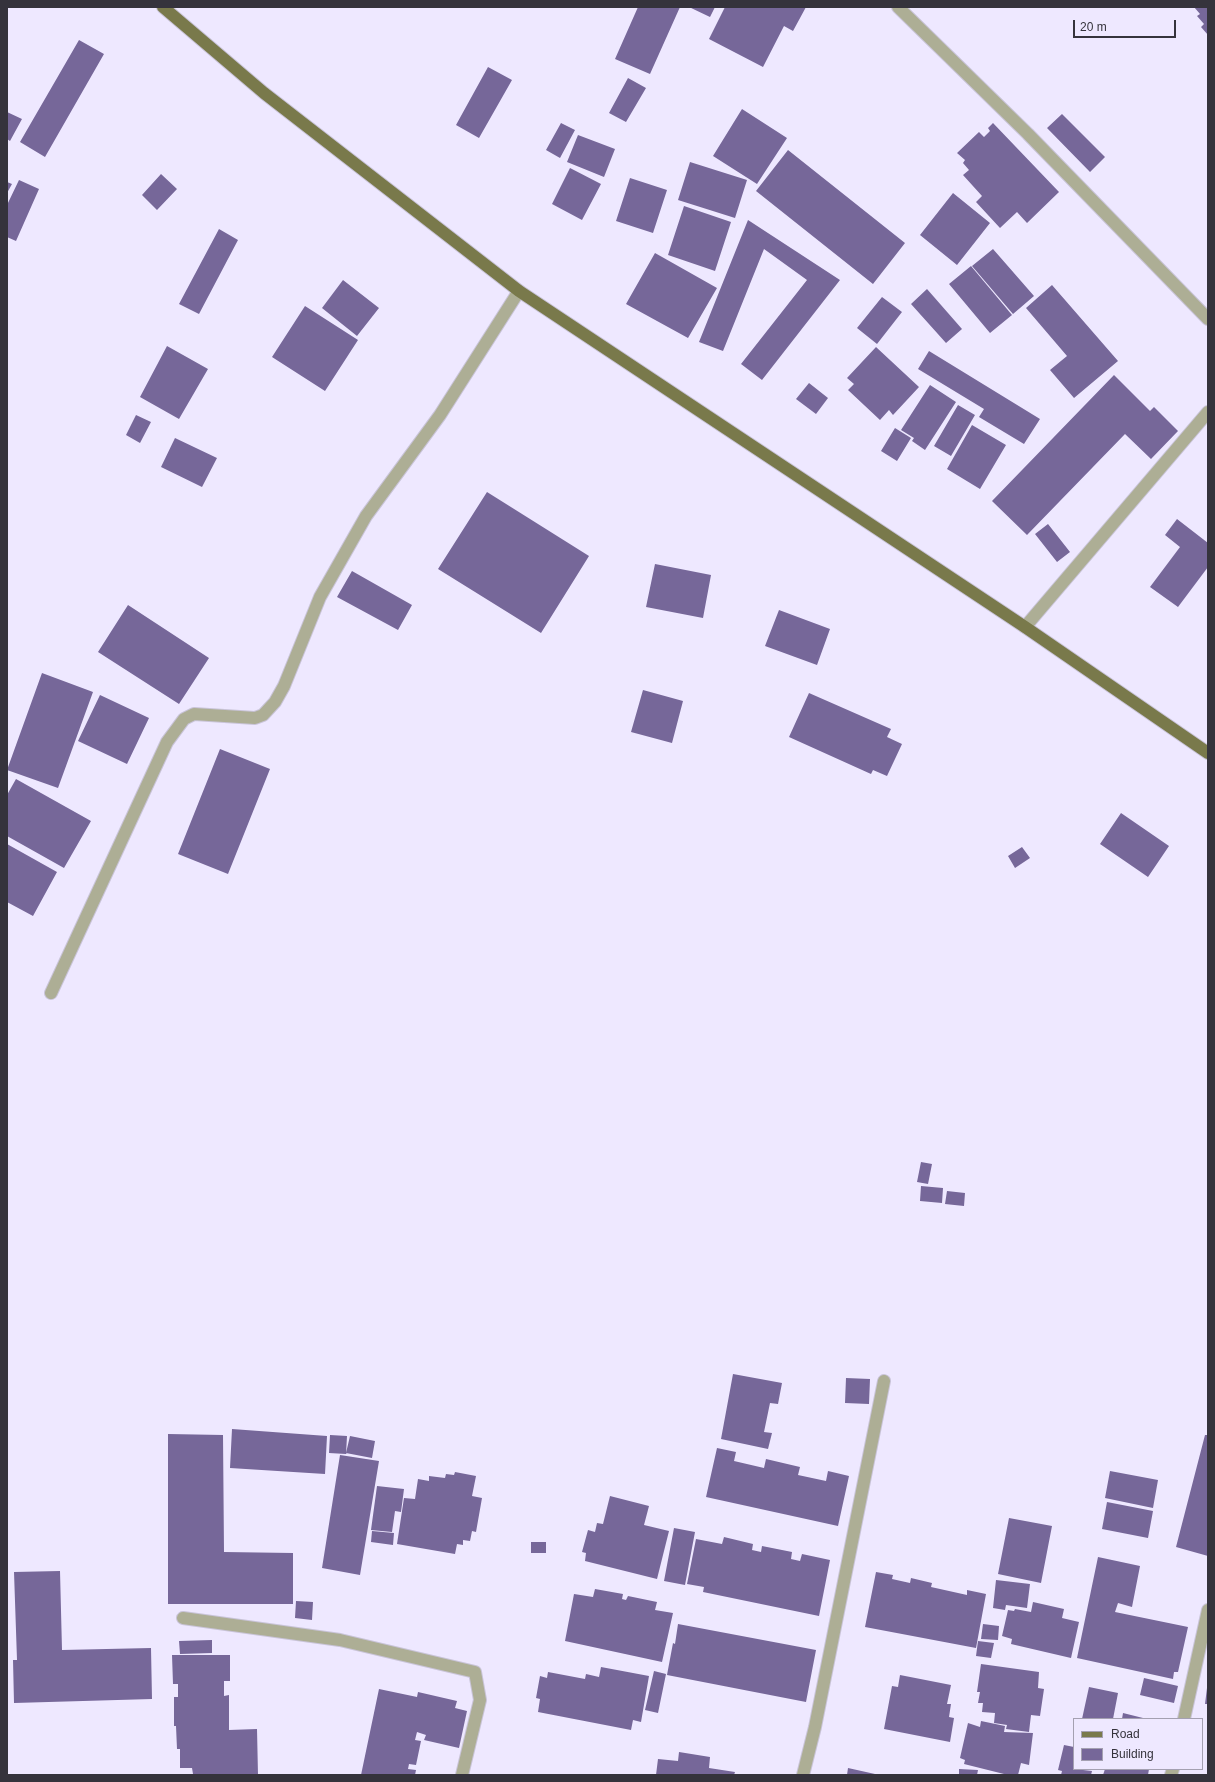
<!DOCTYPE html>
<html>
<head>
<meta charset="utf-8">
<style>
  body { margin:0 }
  #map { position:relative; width:1215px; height:1782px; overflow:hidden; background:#eee8ff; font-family:Helvetica,sans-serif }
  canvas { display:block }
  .frame { position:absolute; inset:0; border:8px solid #35333c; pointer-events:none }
  .legend { position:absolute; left:1073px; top:1718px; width:130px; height:52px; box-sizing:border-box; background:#eee8ff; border:1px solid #a4a0b1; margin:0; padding:5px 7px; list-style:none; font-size:12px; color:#35333c }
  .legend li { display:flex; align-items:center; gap:8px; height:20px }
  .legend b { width:20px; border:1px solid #a4a0b1 }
  .scale { position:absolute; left:1073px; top:20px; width:103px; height:18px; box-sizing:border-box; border:2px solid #35333c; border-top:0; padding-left:5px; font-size:12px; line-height:14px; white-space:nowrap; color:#35333c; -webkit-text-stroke:3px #eee8ff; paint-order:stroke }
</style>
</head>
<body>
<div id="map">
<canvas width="1215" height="1782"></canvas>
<div class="frame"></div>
<ul class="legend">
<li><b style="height:5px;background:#79794b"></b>Road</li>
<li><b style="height:11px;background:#766799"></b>Building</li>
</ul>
<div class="scale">20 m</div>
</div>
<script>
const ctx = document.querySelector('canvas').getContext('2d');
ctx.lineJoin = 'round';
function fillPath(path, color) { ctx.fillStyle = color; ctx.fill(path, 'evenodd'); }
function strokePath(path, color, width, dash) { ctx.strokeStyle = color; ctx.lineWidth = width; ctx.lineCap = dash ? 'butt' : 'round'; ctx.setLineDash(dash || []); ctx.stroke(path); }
fillPath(new Path2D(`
  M638,7H680L650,74L615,59Z
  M689,7H715L710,17Z
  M725,7H806L793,31L784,26L763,67L709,39Z
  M1194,7H1208V35L1201,27L1204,24L1197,16L1200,14Z
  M79,40L104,54L45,157L20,142Z
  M488,67L512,80L479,138L456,125Z
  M628,78L646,88L626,122L609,113Z
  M742,109L787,138L757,184L713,156Z
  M7,112L22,119L10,141L7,139Z
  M1062,114L1105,157L1090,172L1047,128Z
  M561,123L575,130L560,158L546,150Z
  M993,123L1059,192L1027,223L1017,212L1000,228L976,202L982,196L963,175L969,170L963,163L965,160L957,153L979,132L984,137L990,131L988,128Z
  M578,135L615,149L604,177L567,162Z
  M788,150L905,243L873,284L756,191Z
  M690,162L747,180L735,218L678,200Z
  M570,168L601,184L582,220L552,204Z
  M161,174L177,189L157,210L142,195Z
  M630,178L667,190L653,233L616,221Z
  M19,180L39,189L16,241L7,237V205Z
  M7,182L12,184L7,193Z
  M953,193L990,223L957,265L920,235Z
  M684,206L731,222L715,271L668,255Z
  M748,220L840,280L762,380L741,364L807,280L764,249L723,351L699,342Z
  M219,229L238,240L199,314L179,304Z
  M993,249L1034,296L1013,314L972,266Z
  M655,253L717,288L688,338L626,304Z
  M971,266L1012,315L990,333L949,284Z
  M343,280L379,308L357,336L322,308Z
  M1052,285L1118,361L1074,398L1050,370L1067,356L1026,308Z
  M927,289L962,329L946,343L911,304Z
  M882,297L902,312L877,344L857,328Z
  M305,306L358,340L325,391L272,357Z
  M167,346L208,369L179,419L140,397Z
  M876,347L919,387L893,415L889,410L880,420L848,390L854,384L847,378Z
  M929,351L1040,419L1024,444L979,417L984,409L918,369Z
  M1114,375L1150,411L1154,407L1178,431L1151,459L1125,434L1027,535L992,501Z
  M809,383L828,398L816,414L796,399Z
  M930,385L956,402L925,450L912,441L914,438L901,430Z
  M958,405L975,415L951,456L934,446Z
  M136,415L151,422L140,443L126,435Z
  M972,425L1006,445L980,489L947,469Z
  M895,428L911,438L897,461L881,451Z
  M175,438L217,458L202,487L161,467Z
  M487,492L589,556L541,633L438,569Z
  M1177,519L1208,543V567L1178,607L1150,587L1180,547L1165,535Z
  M1048,524L1070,552L1057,562L1035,534Z
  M655,564L711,575L703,618L646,607Z
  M352,571L412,605L398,630L337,597Z
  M128,605L209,658L179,704L98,652Z
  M779,610L830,629L817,665L765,646Z
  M42,673L93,692L58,788L7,770Z
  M643,690L683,701L672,743L631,732Z
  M809,693L891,729L887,737L902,744L887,776L873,770L871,774L789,737Z
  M100,695L149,718L127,764L78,741Z
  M220,749L270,769L228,874L178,854Z
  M16,779L91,821L64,868L7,836V795Z
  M1121,813L1169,846L1148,877L1100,844Z
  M7,844L57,872L33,916L7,902Z
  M1022,847L1030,858L1015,868L1008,856Z
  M921,1162L932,1164L928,1184L917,1182Z
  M921,1186L943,1188L942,1203L920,1201Z
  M947,1191L965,1193L964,1206L945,1204Z
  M733,1374L782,1383L778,1404L770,1403L764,1432L772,1433L768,1449L721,1439Z
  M846,1378L870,1379L869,1404L845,1403Z
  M232,1429L327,1436L325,1474L230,1468Z
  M168,1434L223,1435L224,1552L293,1553V1604H168Z
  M330,1435L347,1436L346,1454L329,1453Z
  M1205,1435H1208V1556L1176,1547Z
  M350,1436L375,1441L372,1458L346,1453Z
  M717,1448L736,1452L734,1461L764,1468L766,1459L800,1467L798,1475L826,1481L828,1471L849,1476L838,1526L706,1497Z
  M340,1455L379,1461L360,1575L322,1568Z
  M1110,1471L1158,1480L1153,1508L1105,1498Z
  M455,1472L476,1476L472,1496L482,1498L476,1532L472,1531L470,1541L463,1540V1545L457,1544L455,1554L397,1544L404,1498L415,1499L418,1479L429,1481V1476L445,1478L446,1474L454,1475Z
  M377,1486L404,1489L401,1512L395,1511L392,1532L371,1530Z
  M610,1496L649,1506L644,1525L669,1531L657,1579L585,1561L586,1553L582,1552L588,1530L595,1532L597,1523L603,1524Z
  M1107,1502L1153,1511L1148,1538L1102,1529Z
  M1009,1518L1052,1526L1041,1583L998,1574Z
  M674,1528L695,1532L685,1585L664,1581Z
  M372,1531L394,1533L393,1545L371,1542Z
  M724,1537L753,1544L752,1550L761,1552L762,1546L792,1552L791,1559L800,1561L802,1554L830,1560L819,1616L703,1592L704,1587L687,1584L696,1539L722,1544Z
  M531,1542H546V1553H531Z
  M1098,1557L1140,1566L1132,1607L1118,1603L1115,1612L1188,1627L1178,1672H1174L1173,1679L1077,1658Z
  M60,1571L62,1650L151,1648L152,1699L14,1703L13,1660H17L14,1572Z
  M876,1572L893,1575L892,1579L910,1583L911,1578L932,1583L931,1587L967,1595V1590L986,1594L976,1648L865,1627Z
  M996,1580L1030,1584L1027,1608L1006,1605L1005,1610L993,1608Z
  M595,1589L623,1594L622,1599L626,1600L628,1596L657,1602L655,1610L673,1613L662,1662L565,1641L574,1594L593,1597Z
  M296,1601L313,1602L312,1620L295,1618Z
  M1033,1602L1064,1609L1062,1618L1079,1622L1071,1658L1011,1644L1012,1639L1002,1636L1008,1610L1014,1611L1015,1609L1031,1612Z
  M678,1624L816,1650L806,1702L667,1675L673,1643L675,1644Z
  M983,1624L999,1626L998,1640L981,1639Z
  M212,1640V1653L180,1654L179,1641Z
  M978,1641L994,1643L991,1658L976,1656Z
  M172,1655H230V1681H224V1696L229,1695V1730L257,1729L258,1775L193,1774L192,1768H180V1749H177L176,1726H174V1697H178V1684H173Z
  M981,1664L1039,1672L1038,1688L1044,1689L1040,1716L1031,1715L1029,1732L1006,1729L1007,1725L994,1723L995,1713L982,1712L983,1703H978L980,1692H977Z
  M601,1667L649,1676L641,1722L633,1720L631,1730L538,1712L540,1699L536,1698L540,1676L547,1678L548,1672L585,1679L586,1674L599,1677Z
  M654,1671L666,1674L658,1713L645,1710Z
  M900,1675L951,1685L947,1704H951L949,1717L954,1718L950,1742L884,1729L892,1686L898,1687Z
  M1144,1678L1178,1686L1174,1703L1140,1695Z
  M1089,1687L1118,1693L1113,1719H1082Z
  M1207,1688H1208V1704H1205Z
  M379,1689L417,1697L418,1692L457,1701L455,1708L467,1711L459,1748L424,1740L426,1735L417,1732L415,1740L421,1741L416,1765L409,1764L408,1769L416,1770L415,1775H361Z
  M1123,1713L1143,1718V1719H1122Z
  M981,1721L1005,1726L1004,1732L1033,1733L1029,1765L1021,1763L1018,1775H1008L964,1764L965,1760L960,1758L968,1723L980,1727Z
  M1064,1745L1074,1747V1769L1092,1771L1091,1775H1061L1062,1771L1058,1770Z
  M679,1752L710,1757L709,1768L735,1772L734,1775H656L658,1759L678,1761Z
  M848,1768L875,1774V1775H847Z
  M959,1769L978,1770L977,1775H959Z
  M1105,1769H1149L1148,1775H1103Z`), '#766799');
const minor = new Path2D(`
  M898,7L1028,134L1208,319
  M1025,627L1208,412
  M51,993L167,742L184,719L194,714L255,718L263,715L275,702L284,686L320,597L366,516L440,415L519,291
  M183,1618L340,1640L475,1672L480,1700L462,1775
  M1184,1719L1208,1610
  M803,1775L815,1727L884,1381
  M1171,1775L1173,1769`);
const major = new Path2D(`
  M163,7L264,93L519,291L1025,627L1208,753`);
strokePath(minor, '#c9c4d8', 14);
strokePath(major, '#c9c4d8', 14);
strokePath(minor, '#adae95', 12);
strokePath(major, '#79794b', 12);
</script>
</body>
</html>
